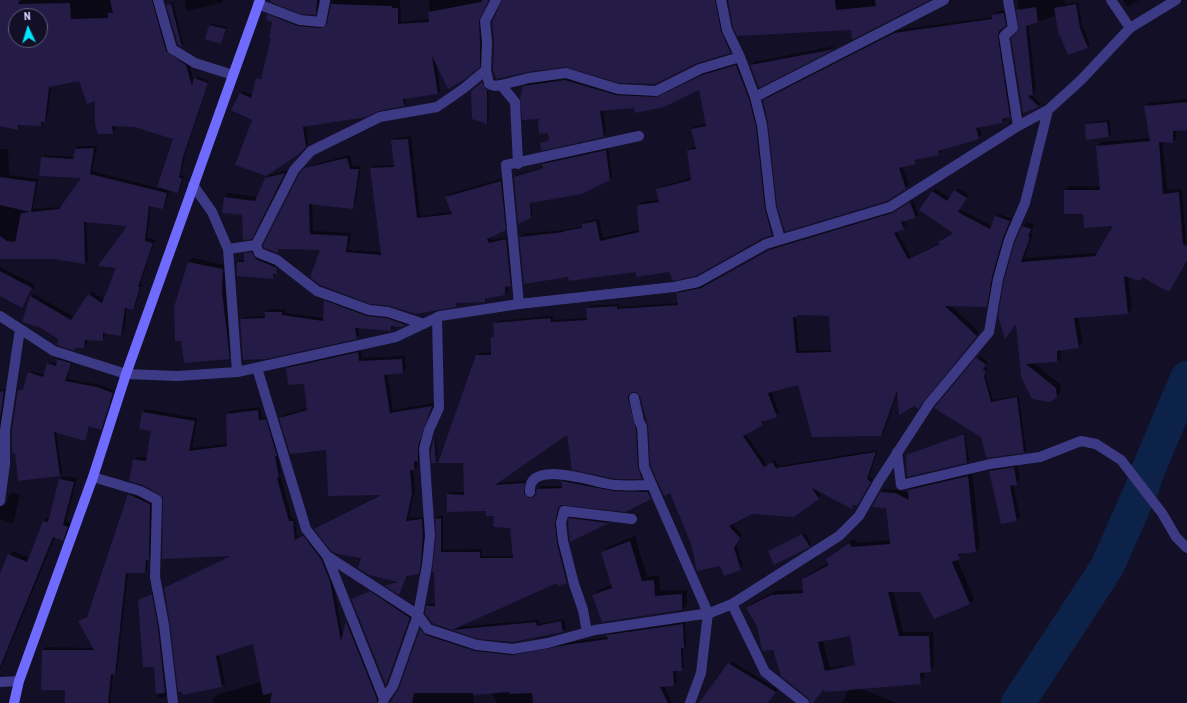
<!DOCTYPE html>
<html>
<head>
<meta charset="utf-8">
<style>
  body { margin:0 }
  #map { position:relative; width:1187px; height:703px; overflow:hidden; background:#130f26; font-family:"Roboto Condensed",sans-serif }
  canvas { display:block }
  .north { position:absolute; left:8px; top:8px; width:40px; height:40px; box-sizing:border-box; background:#130f26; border:1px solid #625e7d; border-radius:50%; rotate:356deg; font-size:11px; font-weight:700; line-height:16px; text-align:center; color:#d9d4ff }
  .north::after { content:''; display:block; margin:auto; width:14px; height:18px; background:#00e5ff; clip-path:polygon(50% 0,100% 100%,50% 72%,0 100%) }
</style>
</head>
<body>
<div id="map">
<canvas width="1187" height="703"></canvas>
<div class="north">N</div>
</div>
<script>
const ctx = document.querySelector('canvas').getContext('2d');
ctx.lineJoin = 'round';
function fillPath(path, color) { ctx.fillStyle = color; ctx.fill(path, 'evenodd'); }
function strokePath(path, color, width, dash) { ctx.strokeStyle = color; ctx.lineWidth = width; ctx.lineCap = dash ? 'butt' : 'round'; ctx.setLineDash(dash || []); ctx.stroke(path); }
fillPath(new Path2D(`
  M0,0H154L168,48L189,63L194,82L197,76L209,81L185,154L181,175L184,176L180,189L177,192L170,190L165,205L162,208L151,205L147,238L155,240L140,284L142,285L135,306L132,309L127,308L124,332L121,335L106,333L105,337L102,340L87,339V344L84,347H77L74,350L59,338L31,297L34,294L74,317L92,292L105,300L117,267L129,225L86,221L88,260L85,263L54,258H0V149H8L9,175L38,179L33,209L62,207L83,177L42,157L45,155L75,157L76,149L79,146H97L92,171L158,188L175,138L134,126L115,125V130L112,133L96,99L79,79L51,86L47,119L41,125L20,124L18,129L0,125ZM16,16H40V40H16Z
  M185,0H223L221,3L186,11Z
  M282,0H321L318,11L315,14Z
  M332,0H400L401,22L430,19L429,0H489L482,15V63L479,66L436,63L440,90L438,93L406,97V102L404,105L306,126L308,144L299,154L253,119L240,93L243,91L253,95L257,79L266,80L258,78L263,77L272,38L275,17L277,15L303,24L324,26L328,23Z
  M503,0H718L733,49L730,52L566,66L528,71L495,78L494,69Z
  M729,0H928L852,28Z
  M1018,0H1064L1066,4L1078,2L1082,25L1090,44L1087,47L1056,16L1028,24L1036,91L1032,95L1041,104L1023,112Z
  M1123,0H1139L1127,7Z
  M173,2L183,44L182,46L167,5Z
  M1007,10L1009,21L1002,28L1000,33L1013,112L1006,117L1003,122L979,126L982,134L978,138L941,149L939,154L918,159L915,163L902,166L909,185L905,188L769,124L764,101L767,97L898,30L993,17L996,12Z
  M212,24L227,27L221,42L210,26Z
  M836,46L759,86L751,65L754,62Z
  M739,63L758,123L775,231L772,234L670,271H636L569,276L520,237L523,234L566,230L583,226L586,221L599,219L603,238L640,230L638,205L642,202L660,200L657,190L660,187L691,178L688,151L691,148L696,147L692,129L695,126L706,124L700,88L635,106L603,110L606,133L603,136L541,144L550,139L549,132L539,121L542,118L524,87L527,84L569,77L620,93L660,95L706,72Z
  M484,81L488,88L489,120L487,122L475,89Z
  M1187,99V116L1177,118L1176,138L1172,142L1162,141L1167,190L1182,189L1187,262L1168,291L1143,276L1140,280L1128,276L1132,309L1128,313L1078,317L1083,343L1079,347L1060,350L1061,357L1057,361L1033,362L1060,384L1061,388L1058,396L1050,401L1022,377L1016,243L1023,226L1027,222L1034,225L1031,233H1033L1024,258L1098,253L1115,225L1084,213L1065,190L1069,186L1101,187L1097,146L1101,142L1151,138L1145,107L1149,103Z
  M1109,120L1111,134L1109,136L1086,125L1088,123Z
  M411,136L420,216L452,212L446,197L449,194L504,178L508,226L490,236L492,240L509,237L513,282L507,286L508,291L505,294L488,298L485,301L458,302L455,306L321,249L280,248L277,252L265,247L300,174L308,166L350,155L353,166H361L355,205L352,208L312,203L313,231L351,233L348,250L382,252L371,169L374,166L395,165L392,141L395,138Z
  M608,148L612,177L610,180L531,202L532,215L530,217L515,177L517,175L544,167L545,162Z
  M288,170L255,234L251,238L243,214L225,197L228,193L258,197L265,179L269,175Z
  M958,188L969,195L959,209L992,226L996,218L1010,223L994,274L989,303L986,306L950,305L979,332L920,405L898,391L884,432L881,435L799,384L771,391L779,413L764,420L762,424L745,433L767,465L775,460L779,466L878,450L869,477L873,479L857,505L852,507L818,490L821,495L793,516L751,513L732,524L742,535L736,544L743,566L740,569L721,565L692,544L649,426L641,396L637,391L631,392L630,396L638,426L644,475L642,478H616L568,433L497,483L527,481L532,496L537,494L541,486H562V482L565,479L650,489L653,495L650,498L561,505L557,520L569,579L566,582H558L455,627L539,620V624L564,619L566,628L563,631L513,641L479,638L433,623L427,607L430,604H436V519L439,516H443V550L482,549V556H513L511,528L496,515L448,495L450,492H465L477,356L480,353L492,352V338L495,335L494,323L497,321L553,316V320L588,318L587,309L590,306L619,304L620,307L678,303L676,294L679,291L705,285L772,248L896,211L913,200L919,215L916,217L904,220L906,225L896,231L911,257L940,243L942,239L953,232L932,192L935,189L950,198ZM798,314L830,315L832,350L799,351L796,316Z
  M999,214L1012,219L1011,221L997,216Z
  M254,251L279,266L278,271L273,278L238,275V262L240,260H245V254L247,252Z
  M192,258L226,265L233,354L229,358L188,262Z
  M0,267L35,285L22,306L0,295Z
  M327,298L408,322L402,326L394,325L391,330L358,327L359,335L356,338L241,320L244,317L266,316V312L269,309H285V313L324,318L325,301Z
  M361,349L362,358L405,356L406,369L403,372L387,373L393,410L434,403L420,443L421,458L417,461V466L413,469L415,490L408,518L425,517L426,532L422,570L418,573L409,575L399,593L387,586L396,581L316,529L382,494L327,448L280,419L283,415L308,408L305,383L287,368L291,365Z
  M979,356L988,362L985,367L988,369L985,373L993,400L1019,396L1026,450L1024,452L987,457L977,358Z
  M59,357L72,361L67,379L100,385L115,391L101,428L90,425L84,440L56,432L62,473L60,475L18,390L24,388L31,371L45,375L48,364L50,362L57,364Z
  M6,389L0,452V390Z
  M260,407L262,418L269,417L279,452L278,454L281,473L280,475L292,519H295L297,537L306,533L324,556L332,577L343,636L347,621L349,619L380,703H213V698L216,695L261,682L254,643L219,654L225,683L222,686L180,694L171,624L165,588L231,555L164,497L134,460L137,457L148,458L153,431L140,428L143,412L146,409L197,418L192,448L228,444L227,414L230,411Z
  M965,433L969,460L966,462L907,456Z
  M436,437L437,460L435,462L432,450Z
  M1017,464L1020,480L1013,484L1020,516L1017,520L990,471L994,468Z
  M972,472L980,547L976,551L963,553L957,559L974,599L970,603L920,591H893L903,632H933L934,667L930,671H924V679L920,683L859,688L896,703H842L873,639L851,635L822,640L830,668L844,665L817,697L774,648L747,609L751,604L776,591L804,590L803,579L807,575L829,563L827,559L832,555L854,539L857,543L890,540L886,507L881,493L885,489L900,490L909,494V490L913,486Z
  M64,476L77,478L66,521L71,523L67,535L63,539L55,537L0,670V576L9,555L13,551L30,558L43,521L48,517L50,518L60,480Z
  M132,492L153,501L152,556L148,559L147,569L144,572H128L117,671L113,674L110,703H66V689L43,650L46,647L94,648L80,621L88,615L129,495Z
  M11,493L20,494L14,521L12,523L0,519V504L2,505L7,503L8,496Z
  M577,511L615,516L609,522L571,541L570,519Z
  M805,533L811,544L809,546L769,552Z
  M635,536L647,577L659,575L660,591L687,590V604L682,610L602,621L593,595L599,590L612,585L602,552L608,547Z
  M372,590L412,615L386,684L352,599Z
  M155,591L169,693L165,697L158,698L155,666L140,601Z
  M685,621L686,645L683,648L684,667L681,670H676L677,682L674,685H664L672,703H497L471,650L473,647L517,653L570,642L608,637L607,635L610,633Z
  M424,627L468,645L474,703H391L399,690L421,630Z
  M732,661L778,690L766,703H700Z`), '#0007');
strokePath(new Path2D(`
  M1018,703L1107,567L1142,488L1146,475L1187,378`), '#0c2248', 34);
fillPath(new Path2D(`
  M0,0H20L18,4L70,3L71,19L108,18V13H113L110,0H152L166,51L186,65L192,86L194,78L208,83L183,157L179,178H182L178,193L157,187L173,139L134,127L112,126L113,134H98L95,125V101L87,104L79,81L49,87L45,122H41V126L18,125V130L0,126ZM16,16H40V40H16Z
  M271,0H317L316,15L301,14L270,2Z
  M482,0H489L479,21L480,42V67L464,80L448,89L432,56L438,94L403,99L404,106L379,111L366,117L303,127L306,147L299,154L266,176L235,165L252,120L231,110L240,93L251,98L256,78L261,79L271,38H269L272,22L266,20L267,14L298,26L321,28L327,24L331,4L392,6V8H398V24L429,22L428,12L481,2Z
  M502,0H715L721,31L731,53L697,63L655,84L619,83L565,67L528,72L496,79L493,69L494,42L492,22Z
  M728,0H835L836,10L876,6L875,0H930L852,40L851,30L737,36L733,28Z
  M171,4L182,47L178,45L166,5Z
  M1076,4L1080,28L1088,48L1068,55L1060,36H1059L1054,8Z
  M1036,7L1038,22L1026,26L1033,95L1028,96L1039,107L1023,113L1011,38L1019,30L1016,10Z
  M1004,13L1006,26L999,31L998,37L1010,117L1002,119L1003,123L976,128L979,139L938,151L939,155L915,160L916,164L899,168L906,189L887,201L785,232L777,207L768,124L763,100L894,33L992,19V15Z
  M209,25L226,29L221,44L205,39Z
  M835,49L759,88L750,65Z
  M736,65L749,99L756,126L765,209L772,235L763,238L696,276L673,281L669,272L636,277V272L569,281L568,277L524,284L519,237L564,232V231L582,228V224L596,221L600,241L639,232L637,205L659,202L656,189L691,180L687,150L696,149L691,129L706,126L699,90L664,107L635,113L634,108L600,111L604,137L541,151L540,143L549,140L548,133L539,134L538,120L541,119L522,120L520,99L523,86L565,80L616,95L656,97L702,75Z
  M482,82L487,90V124L472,119L471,91Z
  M1187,102V130L1173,131V143L1159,142L1163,194L1179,192L1183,244L1187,246V261L1169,292L1142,277L1140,281L1124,276L1128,314L1074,318L1079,348L1057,351V362L1026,364L1056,388L1057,397L1050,402L1032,399L1021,377L1016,324L1005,339L998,316L1004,280L1015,242L1022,226L1031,229L1028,237H1030L1021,262L1095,256L1113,226L1084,228L1083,214H1064V190H1100L1096,146L1150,141L1144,106Z
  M1107,122L1109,137L1086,140L1085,124Z
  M408,139L417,218L452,214L445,197L501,181L506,230L487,239L489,243L506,239L511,286L505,287V295L485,299V302L456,303V307L416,314L390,306L370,304L320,285L310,277L320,250L278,249V253L264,248L263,245L299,174L304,168L347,158L350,169H359L353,209L309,204L310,234L348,236L346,252L381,255L370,168L394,167L391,140Z
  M94,148L90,174L167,193L163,209L149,206L145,241L153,243L138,287H140L133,310L125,308L121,336L103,333V341L85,340L84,348H75L74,351L57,345L58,339L41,328L22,322L30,296L71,320L88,294L102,303L116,268L98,266L127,226L84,222L85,264L54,259H0V236L7,241L15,242L21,213L30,212L0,205V177L36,182L31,212L59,209L81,178L39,176L41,157L73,159L75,149Z
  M606,150L610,180L582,194L530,203L531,218L518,224L514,177L543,168L542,164Z
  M285,173L252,239L243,240L242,215L222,213L224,197L255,201L265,178Z
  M954,190L967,198L958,212L990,229L995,216L1010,221L1003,238L992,277L987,307L945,306L977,336L918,409L914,406L899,415L897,391L881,436L812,437L798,385L768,393L777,417L761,422L763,425L743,436L764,467L772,462L776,468L876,452L867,479L871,482L857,506L853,505L852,509L812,488L819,499L794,517L752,514L729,526L740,538L734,548L741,570L724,576L720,566L697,571L691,544L670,493L664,496L650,465L648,426L640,396L636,392H632L628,396V399L636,429L638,467L642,479H616L572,470L567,435L495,485L525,483L524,494L529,498L535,496L537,489L562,488L561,481L614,491L648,492L651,499L625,512L561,505L558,509L555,524L557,543L567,583L558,586L557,583L452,630L536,622L537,626L561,621L563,632L513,642L478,639L432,623L425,613L426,606H435L434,572H432L436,537L435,519L441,518V552H480V558H513L510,528L493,527L494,516H486V511L447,512V494L464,495L463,463H438L476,355H491V337H494L493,323L550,318L551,322L587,320L586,308L617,306V309L678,305L676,293L701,288L769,250L892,213L910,202L916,218L901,222L904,229L894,233L908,259L940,244L938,242L953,233L919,210L932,191L947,201ZM797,315L829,316L831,352L796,353L793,317H797Z
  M252,252L256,259L277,268V274H273L274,279L237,276V262H244V253Z
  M188,262L223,269L222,291L230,359L184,363L181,341H175L174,307Z
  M0,271L32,288L22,308L0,296Z
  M324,300L367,316L387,318L406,325L402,327L391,326V331L355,328L357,339L266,359L243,360L240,319L265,318V312H282V315L323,321Z
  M358,352L359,361L402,359L403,373L384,375L390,413L432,406L418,447V462L414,461V470H410L412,494L406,521L422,519L423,536L421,564L419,574L407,576L399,595L385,586L397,582L369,575L358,568L361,558L337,554L331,551L314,529L381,495L328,496L326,450L290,454L279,418L307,410L304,384L288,385L286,368Z
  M976,357L986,365L983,369L986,372L984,376L991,402L1017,397L1024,453L986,458L981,437L934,408Z
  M57,359L71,363L65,381L97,387L113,393L101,430L89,426L85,441L54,432L60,476L18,481L15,453L12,454V430L18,390L23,389L28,372L43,377L47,363L56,366Z
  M4,391L0,419V392Z
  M258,410L259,420L266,419L277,456H275L279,477L277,478L289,521H293L295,540L303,535L321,559L330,581L341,641L346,621L377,699V703H270L272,693L263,695L253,644L216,656L222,687L182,695L181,692H178L170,624L164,588L230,556L162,559L163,497L143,485L129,481L133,459L146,461L151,431L139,429L142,412L195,421L189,451L227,446L226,414Z
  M964,434L967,463L907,477L906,455Z
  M434,437L436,463H431V450Z
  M1014,467L1017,485L1010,486L1017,521L1001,524L989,471Z
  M968,476L976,552L958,554L960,559L952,562L970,604L934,619L920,592H888L899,636H929L931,672L920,673L921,684L826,692L823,690L813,703H810L808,698L781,676L773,650L762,651L757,626L746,608L771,595L803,593L802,579L829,565L826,559L849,543L852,547L890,544L886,508L872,507L880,492L895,493L909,500L908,490ZM850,636L855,665L825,671L818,642Z
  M59,479L74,482L63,525L68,527L63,541L53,537L0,667V573L8,554L27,562L43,521L48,522Z
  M128,494L150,504L149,560H146L145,573H126L115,675L111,674L108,703H65V690H41L42,650H94L78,621L87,617Z
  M569,518L609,523L570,542L568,523Z
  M802,534L810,547L774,565L768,551Z
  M630,541L642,581L654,580L655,596L682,594V610L602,622L592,595L612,588L601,552Z
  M370,591L410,618L386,685L351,599Z
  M152,594L158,626L165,693L156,694L154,667H143L138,600Z
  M683,624L684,648H681L682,671H673L674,686L660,687L668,703H533L532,693L509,694V692L473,695V693H414L412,703H390L399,688L420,629L426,635L475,651L512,655L566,645L608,639L606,635Z
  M728,663L776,692L768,703H699Z`), '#241b47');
strokePath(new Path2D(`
  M158,0L172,49L195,63L233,75
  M496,0L485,21L487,42L486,70L489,84L495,86L501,85L515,102L518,164
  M721,0L727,30L740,57L755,97L762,125L771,208L780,239
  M1008,0L1013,28L1004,36L1018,126
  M1111,0L1130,28
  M258,4L300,20L321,22L325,0
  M501,85L529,78L566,73L618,89L656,91L700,69L740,57
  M755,97L944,0
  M193,185L212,212L228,249L237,372
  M256,245L259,253L277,260L317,291L369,310L388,312L424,324
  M228,249L256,245L294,170L311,151L380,117L437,107L463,89L486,70
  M519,304L506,165L639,136
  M0,316L54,351L126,374L177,376L237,372L396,337L440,316L519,304L674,287L698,282L766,244L890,207L1018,126L1048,110L1081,80L1130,28L1176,0
  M257,368L306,529L327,556L418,615L428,629L477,645L513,649L548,643L595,630L710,613L732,604L839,536L859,516L879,481L929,404L989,332L998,279L1009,240L1025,203L1048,110
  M634,398L639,421L642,427L644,467L708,613L701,673L690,703
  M897,452L901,485L990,464L1040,457L1081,441L1096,444L1121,460L1162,513L1176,537L1187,548
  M93,477L140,491L157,500L155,577L164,625L173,703
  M530,492C527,457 597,484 615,485C628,486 640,485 652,485
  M0,501L5,464V430L20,329
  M327,556L384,699L383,703
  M732,604L765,672L804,703
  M587,632L583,610L574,584L563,541L561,523L564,511L632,519
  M0,682L19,681
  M384,699L393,686L418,615L427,565L430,536L424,449L429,430L439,408L437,317`), '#3d3a85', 10);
strokePath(new Path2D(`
  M14,703L19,681L93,477L126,374L260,0`), '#6f6bff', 10);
</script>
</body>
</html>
